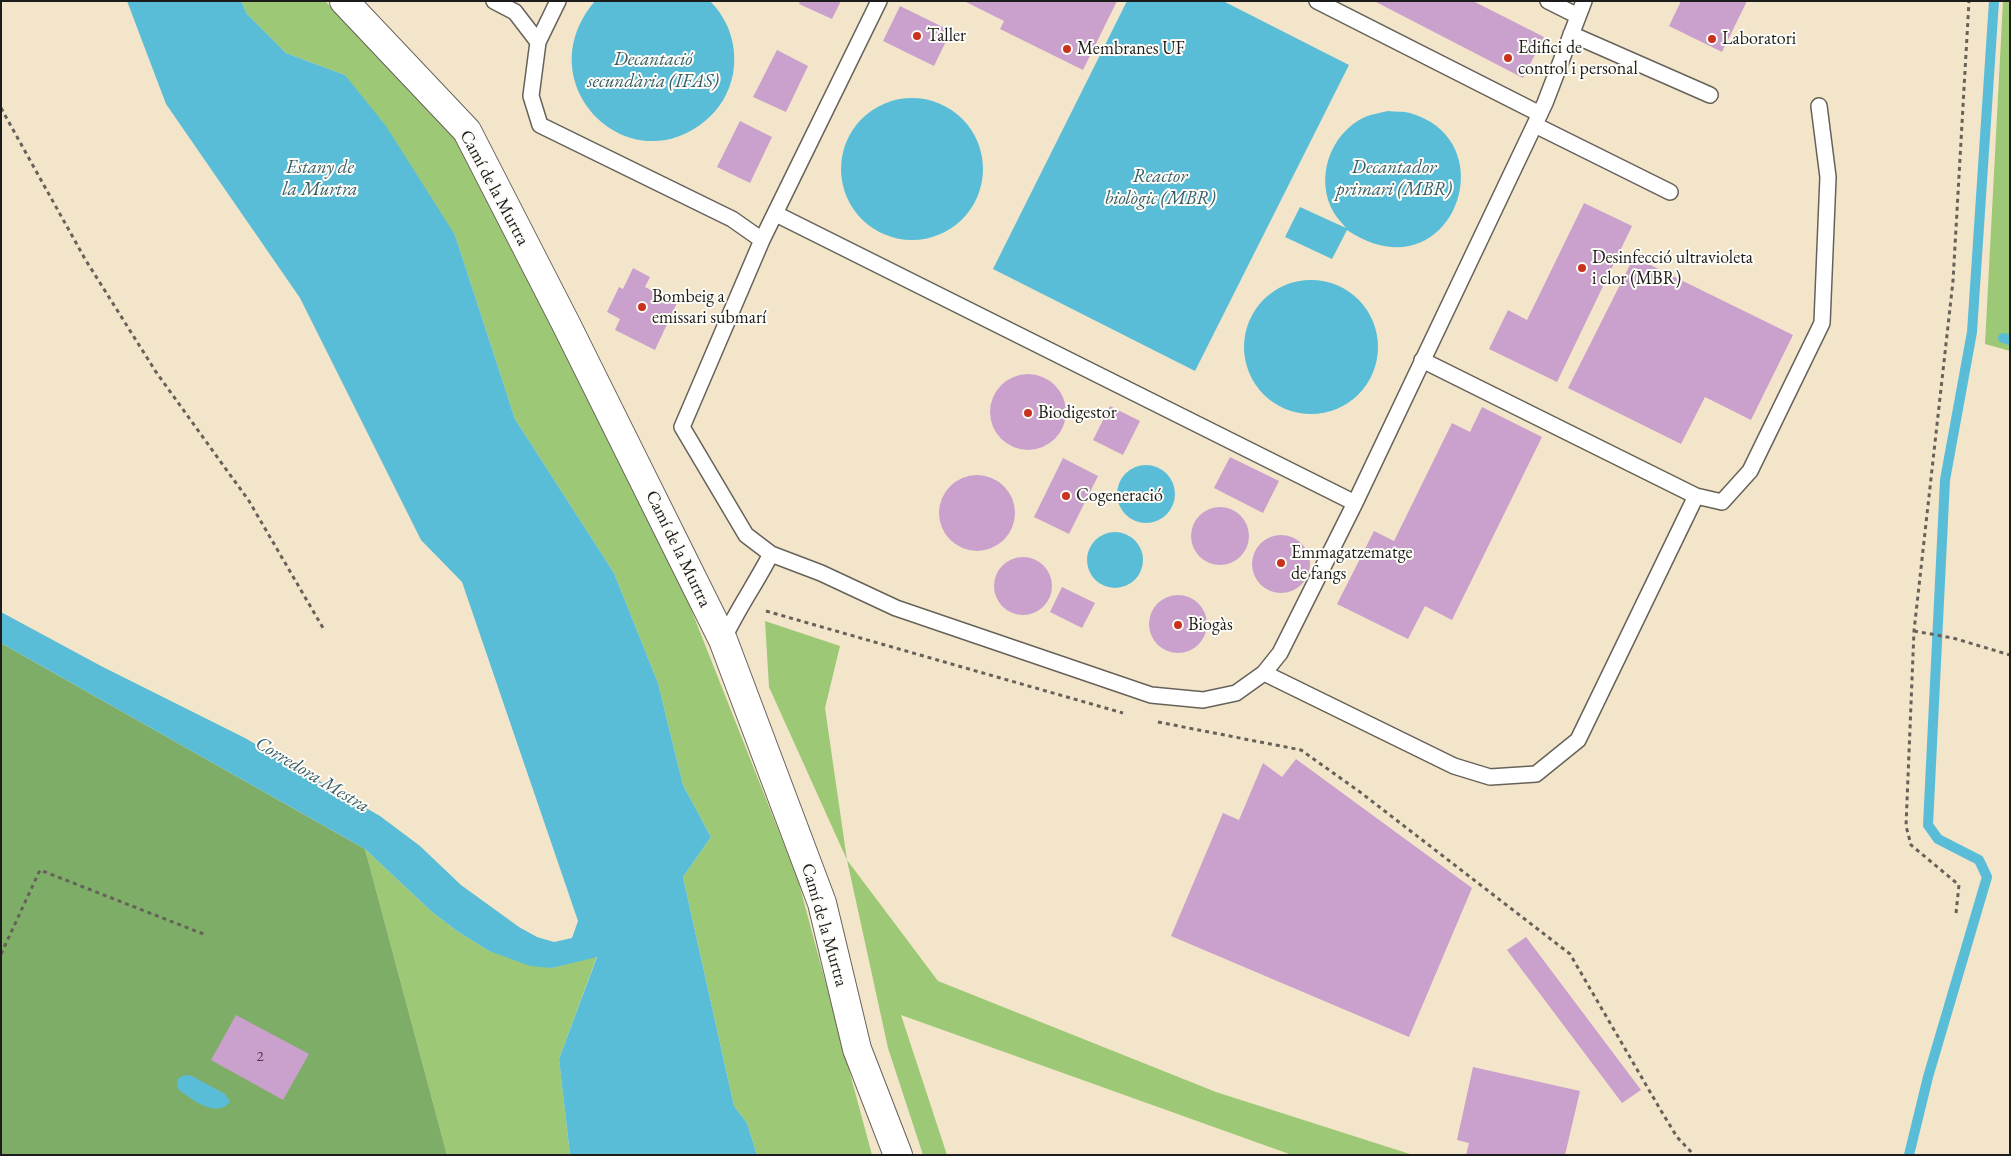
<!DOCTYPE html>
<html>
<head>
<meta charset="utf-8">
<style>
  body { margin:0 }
  #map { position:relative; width:2011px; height:1156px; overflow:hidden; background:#f3e5ca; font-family:"EB Garamond",serif }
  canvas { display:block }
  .frame { position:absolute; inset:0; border:2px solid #1c1c1c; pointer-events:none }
</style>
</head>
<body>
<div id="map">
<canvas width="2011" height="1156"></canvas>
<div class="frame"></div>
</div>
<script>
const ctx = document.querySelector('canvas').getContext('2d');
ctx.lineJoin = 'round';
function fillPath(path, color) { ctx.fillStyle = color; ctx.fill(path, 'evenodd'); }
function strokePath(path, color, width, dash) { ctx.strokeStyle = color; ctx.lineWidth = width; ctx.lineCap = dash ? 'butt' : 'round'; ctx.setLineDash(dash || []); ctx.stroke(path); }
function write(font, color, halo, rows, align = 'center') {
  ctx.font = font + ' "EB Garamond",serif'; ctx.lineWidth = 4; ctx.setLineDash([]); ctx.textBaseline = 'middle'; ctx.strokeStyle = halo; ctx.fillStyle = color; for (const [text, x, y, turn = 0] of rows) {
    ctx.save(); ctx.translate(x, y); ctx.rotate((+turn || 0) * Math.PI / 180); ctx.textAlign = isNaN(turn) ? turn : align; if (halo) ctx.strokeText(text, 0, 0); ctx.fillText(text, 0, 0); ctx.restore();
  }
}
fillPath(new Path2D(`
  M241,1H325L456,131L687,599L798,880L872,1155H757L747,1123L734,1106L683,877L711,837L683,785L658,683L614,573L515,419L455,235L345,75L286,53L247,14Z
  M2003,1H2010V351L1985,344Z
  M765,621L840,646L825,708L847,860L938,981L1216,1092L1413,1155H1292L901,1015L947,1155H923L888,1048L847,860L769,687Z
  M365,849L432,912L457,931L489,951L552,968L597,956L559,1059L570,1155H447Z`), '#9dc976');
fillPath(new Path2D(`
  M1,643L365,849L447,1155H1Z`), '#7ead67');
fillPath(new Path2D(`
  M127,1H241L247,14L286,53L345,75L386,126L455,235L515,419L614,573L658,683L683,785L711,837L683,877L734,1106L747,1123L757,1155H570L559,1059L597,957L552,968L530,966L489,951L457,931L432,912L365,849L1,643V612L101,666L245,738L380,816L420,846L461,885L519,927L537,937L554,942L572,938L578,921L462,582L421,540L300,298L166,104Z
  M595,1H710C729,20 738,47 733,74C729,93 720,109 705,121C628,185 525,83 595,1Z
  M1127,1H1223L1349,65L1195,371L993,269Z
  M841 169a71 71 0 1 1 142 0a71 71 0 1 1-142 0Z
  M1388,111C1395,112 1403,111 1410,113C1510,142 1449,299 1347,230L1332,259L1285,237L1300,207L1346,228C1342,223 1337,218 1334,213C1314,179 1330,133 1365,117C1372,114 1380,113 1388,111Z
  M1244 347a67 67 0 1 1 134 0a67 67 0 1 1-134 0Z
  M1117 494a29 29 0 1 1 58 0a29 29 0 1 1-58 0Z
  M1087 560a28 28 0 1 1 56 0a28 28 0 1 1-56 0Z
  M190,1075L225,1094L230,1102C216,1119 191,1099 178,1089L177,1080L182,1076Z`), '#5abdd8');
strokePath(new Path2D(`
  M2003,338L2010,340
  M1909,1155L1928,1077L1987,877L1979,860L1938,839L1928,825L1945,480L1972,332L1994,1`), '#5abdd8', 10);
fillPath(new Path2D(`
  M800,1H841L832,19L799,4Z
  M964,1H1117L1083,70L1000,29L1004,21Z
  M1374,1H1473L1544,37L1523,78Z
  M1681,1H1747L1722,52L1669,26Z
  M900,6L951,31L934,66L883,41Z
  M777,50L808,66L786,112L753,97Z
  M740,121L772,137L750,183L717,167Z
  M1584,203L1632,226L1557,382L1489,349L1508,310L1527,320Z
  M1634,257L1793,335L1751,420L1705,397L1681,444L1568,388Z
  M633,268L650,277L645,287L677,303L655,350L615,330L620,319L607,312L619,287L623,289Z
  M990 412a38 38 0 1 1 76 0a38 38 0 1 1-76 0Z
  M1110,406L1140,421L1123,455L1093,440Z
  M1482,407L1542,437L1452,620L1425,606L1408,639L1337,604L1374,531L1394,541L1452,423L1470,432Z
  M1230,457L1279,481L1263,513L1214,488Z
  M1063,458L1098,476L1069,534L1034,517Z
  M939 513a38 38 0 1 1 76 0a38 38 0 1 1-76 0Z
  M1191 536a29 29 0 1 1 58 0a29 29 0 1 1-58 0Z
  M1252 564a29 29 0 1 1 58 0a29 29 0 1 1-58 0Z
  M994 586a29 29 0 1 1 58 0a29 29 0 1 1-58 0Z
  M1062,587L1095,603L1082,628L1050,612Z
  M1149 624a29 29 0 1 1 58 0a29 29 0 1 1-58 0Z
  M1296,759L1472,888L1409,1037L1171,936L1223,813L1239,820L1263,763L1282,777Z
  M1526,937L1641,1090L1622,1103L1507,950Z
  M236,1015L309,1054L283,1100L211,1060Z
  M1473,1067L1580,1091L1565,1155H1466L1469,1143L1457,1140Z`), '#caa1cd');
const service = new Path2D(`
  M494,1L515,12L538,42L531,96L540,125L732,219L762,240L682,427L746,535L771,554L821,573L896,608L1151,695L1203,700L1236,693L1264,673L1280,653L1355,503L1545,103L1584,1
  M1317,1L1540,114
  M1548,1L1578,16
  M1571,34L1710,95
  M538,42L558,1
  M1535,125L1670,192
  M776,214L1355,503
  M762,240L879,1
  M1422,360L1696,496L1722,502L1750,471L1822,323L1828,177L1819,106
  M723,640C737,610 756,583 771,554
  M1264,673L1454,766L1490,777L1536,774L1578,740L1696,496`);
const minor = new Path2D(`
  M344,1L467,131L566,324L723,640L822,903L857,1049L898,1155`);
strokePath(service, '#676259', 18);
strokePath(minor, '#676259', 30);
strokePath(new Path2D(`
  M1,108L85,259L156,372L249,501L323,628
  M766,611L1123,713
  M1914,631L1953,638L2010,655
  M1158,722L1301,750L1360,792L1570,954L1660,1109L1677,1137L1694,1155
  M1956,913L1959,885L1911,845L1906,826L1914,631L1953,281L1969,1
  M1,954L40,870L206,935`), '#676259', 3, [4, 4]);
strokePath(service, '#fff', 15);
strokePath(minor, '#fff', 28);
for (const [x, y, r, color] of [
  [917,36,5,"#c8321e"],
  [1712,39,5,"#c8321e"],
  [1067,49,5,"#c8321e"],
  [1508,58,5,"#c8321e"],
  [1582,268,5,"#c8321e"],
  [642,307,5,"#c8321e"],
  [1028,413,5,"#c8321e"],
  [1066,496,5,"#c8321e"],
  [1281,563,5,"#c8321e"],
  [1178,625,5,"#c8321e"]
]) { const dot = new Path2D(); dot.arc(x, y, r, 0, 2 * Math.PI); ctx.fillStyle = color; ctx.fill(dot); strokePath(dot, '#fdfcf7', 2); }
write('15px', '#483d48', null, [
  ["2",260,1057]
]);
write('18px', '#1c1c1c', '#fdfcf7', [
  ["Taller",927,36],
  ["Laboratori",1722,39],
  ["Edifici de",1518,48],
  ["control i personal",1518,69],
  ["Membranes UF",1077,49],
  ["Desinfecció ultravioleta",1592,258],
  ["i clor (MBR)",1592,279],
  ["Bombeig a",652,297],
  ["emissari submarí",652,318],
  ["Biodigestor",1038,413],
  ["Cogeneració",1076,496],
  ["Emmagatzematge",1291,553],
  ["de fangs",1291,574],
  ["Biogàs",1188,625]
], 'left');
write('18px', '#1c1c1c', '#fdfcf7', [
  ["Camí de la Murtra",494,188,62],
  ["Camí de la Murtra",678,549,64],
  ["Camí de la Murtra",824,925,74]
]);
write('italic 19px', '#355c67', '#fdfcf7', [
  ["Decantació",653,60],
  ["secundària (IFAS)",653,82],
  ["Estany de",320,168],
  ["la Murtra",320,190],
  ["Decantador",1394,168],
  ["primari (MBR)",1394,190],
  ["Reactor",1160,177],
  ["biològic (MBR)",1160,199],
  ["Corredora Mestra",312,775,31]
]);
</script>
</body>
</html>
